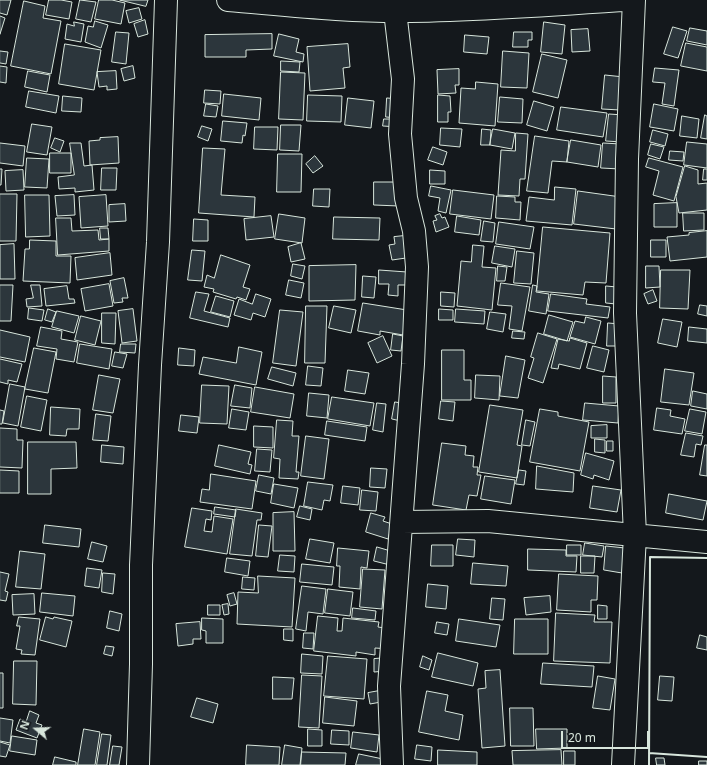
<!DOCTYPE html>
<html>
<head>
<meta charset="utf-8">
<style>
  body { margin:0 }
  #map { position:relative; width:707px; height:765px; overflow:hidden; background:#14181c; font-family:"Noto Sans",sans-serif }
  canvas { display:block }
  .north { position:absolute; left:16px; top:709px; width:40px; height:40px; -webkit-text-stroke:3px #14181c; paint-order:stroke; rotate:289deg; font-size:11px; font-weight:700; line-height:16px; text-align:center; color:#d8e6dc }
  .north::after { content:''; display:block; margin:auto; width:14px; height:18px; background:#d8e6dc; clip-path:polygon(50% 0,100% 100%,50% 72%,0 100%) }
  .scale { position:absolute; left:561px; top:731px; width:88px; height:18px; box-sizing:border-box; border:2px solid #d8e6dc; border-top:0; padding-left:5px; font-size:12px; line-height:14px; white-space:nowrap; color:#d8e6dc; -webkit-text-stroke:3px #14181c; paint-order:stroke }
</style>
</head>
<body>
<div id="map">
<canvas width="707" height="765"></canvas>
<div class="north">N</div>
<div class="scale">20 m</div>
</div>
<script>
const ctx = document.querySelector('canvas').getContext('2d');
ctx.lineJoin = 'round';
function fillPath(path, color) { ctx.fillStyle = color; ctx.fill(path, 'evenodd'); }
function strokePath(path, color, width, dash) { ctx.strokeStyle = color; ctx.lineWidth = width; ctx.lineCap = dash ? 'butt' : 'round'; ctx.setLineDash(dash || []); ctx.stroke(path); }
const building = new Path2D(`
  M0,0H11L7,15L0,13Z
  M49,0H61L72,2L69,19L46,15Z
  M80,0L96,2L91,22L76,19Z
  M99,0H112L125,3L121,24L95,19Z
  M120,0H148L146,6Z
  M24,1L45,6L43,18L61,21L51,74L11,66Z
  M139,8L142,19L129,23L126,11Z
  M0,16L5,18L0,34Z
  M145,20L148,34L138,37L134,24Z
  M95,21L108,25L101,48L85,42L88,26L93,27Z
  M74,22L84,24L81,42L65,39L67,24L74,26Z
  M544,22L565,25L562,54L541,52Z
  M673,27L687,31L678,58L664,54Z
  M690,28L707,31V45L687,41Z
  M588,29L590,51L572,52L571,30Z
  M116,32L129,33L126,64L112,62Z
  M514,32H532V40H528V47H513Z
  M272,34V49L246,50V57H205V35Z
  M279,34L299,39L296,52L304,54L303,62L274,56Z
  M465,35L489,37L487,54L464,52Z
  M686,43L707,47V71L681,66Z
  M65,44L101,50L94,90L59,84Z
  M348,44L350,67L343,68L345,88L310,91L307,47Z
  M0,51L8,52L6,64L0,63Z
  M503,51L529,53L527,88L501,87Z
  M542,54L567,60L558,98L533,92Z
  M281,61L300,62L299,72L281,71Z
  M0,66L7,67L6,83L0,82Z
  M133,66L135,78L124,81L121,69Z
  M655,68L679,70L674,106L662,104L665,83L653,82Z
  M459,69V85H455L456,93L438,94L437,70Z
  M28,71L50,75L47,92L25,87Z
  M116,71L117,89L107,90V86L99,87L97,72Z
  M281,72L305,73L303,120L279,119Z
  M605,75L624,77L620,110L602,109Z
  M476,82L498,84L495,126L459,123L461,88L475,89Z
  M205,90L221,91L220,104L204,103Z
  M29,91L59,96L56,113L26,107Z
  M224,94L261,98L259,120L222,116Z
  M308,95L342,96L341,122L307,121Z
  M438,95L450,96L451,112H448V122H438Z
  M63,96L82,98L81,112L62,111Z
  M500,97L523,99L522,123L498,122Z
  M348,98L374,101L371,128L345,125Z
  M387,98L399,99L398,118L386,117Z
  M534,101L554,107L547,131L527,125Z
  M206,104L218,106L216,117L204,116Z
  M654,104L678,109L674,131L650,127Z
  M561,107L607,113L603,137L557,130Z
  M609,114L624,115L622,142L606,141Z
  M705,115L707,116V139L701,138Z
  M682,116L699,119L697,138L680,136Z
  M384,119H399L398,127L383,126Z
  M223,121L247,123L245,136L243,135L242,143L221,141Z
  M32,124L52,127L47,155L27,152Z
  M281,125H301L299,151L280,150Z
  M202,126L212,129L208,141L198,137Z
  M255,127H278L277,150L254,149Z
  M441,128L462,129L460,147L440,145Z
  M482,129L491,130L490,145H481Z
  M493,129L515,133L512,149L490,145Z
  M653,130L668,134L665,146L650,142Z
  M516,133L528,134L525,179H520L519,196L498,195L501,150L515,151Z
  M535,136L569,141L567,162L552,161L548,193L527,191Z
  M118,137L119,163L90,165L89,141L100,140V138Z
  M55,138L64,141L60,152L51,148Z
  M571,140L601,145L598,167L567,162Z
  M687,142L707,144V168L684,165Z
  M0,143L25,146L23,166L0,163Z
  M70,143H81L84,166L92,165L94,190L75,192V188L59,189L58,177L74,175Z
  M603,143L621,144L620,169L601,168Z
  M651,144L664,147L660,159L648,155Z
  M433,147L447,152L443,165L428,160Z
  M203,148L225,149L221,195L255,197L254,217L199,213Z
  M670,151L684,152L683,161L669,160Z
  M50,153H71V173H50Z
  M278,154H302L301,192H277Z
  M315,156L323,166L313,173L306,164Z
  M27,158L49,159L47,188L25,187Z
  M649,158L683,167L674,201L653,195L659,171L646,167Z
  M685,166L698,170V184L707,183V210L679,213L676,197Z
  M102,168H117L116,190H101Z
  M0,169H2L1,185H0Z
  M704,169H707V180H703Z
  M23,170L24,190L6,191L5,171Z
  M430,170L445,171V184H430Z
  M374,182H400L399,206L374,205Z
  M431,186L451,190L446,213L438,211L440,198L429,196Z
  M555,187L576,189L572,225L526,221L529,197L554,200Z
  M314,189H330L329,207L313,206Z
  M453,190L494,195L491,219L450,214Z
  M578,191L621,197L616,229L574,224Z
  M0,194H17L16,241H0Z
  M25,195H49L50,236L26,237Z
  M74,195L75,215L57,216L55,196Z
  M106,195L108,226L81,228L79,197Z
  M497,196L515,197V202H521L520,220L496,218Z
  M677,203V227H654V204Z
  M125,204L126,221L109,222V205Z
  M683,213H704V230L684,231Z
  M279,214L305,218L302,243L275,239Z
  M440,214L442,218L445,217L449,227L436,232L433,221L437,220L435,216Z
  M271,216L274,237L246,240L244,219Z
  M457,216L481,220L479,235L455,232Z
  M334,217L380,218L379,240L333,239Z
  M56,218H71L72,231L98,230L99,240L109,239V251L58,255Z
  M194,219L208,220V241H193Z
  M484,221L495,223L493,242L481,241Z
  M499,222L534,227L530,249L496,244Z
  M543,227L610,233L606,283L585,282L583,295L537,291Z
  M100,228H108L109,239H101Z
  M707,231V257L670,261L667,237L689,235V233Z
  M404,236L406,258L392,260L389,245L395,244L394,237Z
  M30,240L56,241V256H71L70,283L23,281L25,249H29Z
  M651,240H666V257H651Z
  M301,243L305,259L291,262L288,247Z
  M14,244L15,279H0V245Z
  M473,245L484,246L482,267L496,268L492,310L457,306L461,261L471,262Z
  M495,246L515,249L512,267L492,263Z
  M192,250L205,251L202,281L188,280Z
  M517,251L534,253L531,284L514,283Z
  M110,253L112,275L77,280L75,258Z
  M221,255L250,265L243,287L250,289L246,300L237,297L236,299L213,292L214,289L204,287L207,275L214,278Z
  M293,264L305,266L302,279L291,276Z
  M356,265L355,300L309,301V266Z
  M498,266L507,267L505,281H497Z
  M646,266H659L660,287L646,288Z
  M379,270L407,272L406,285H398V296L388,295L389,284H379Z
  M661,270H690L688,309L660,308Z
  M363,276L376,277L374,298L362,297Z
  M124,278L128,298H122L123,302L114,303L110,281Z
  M289,280L304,283L301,298L286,295Z
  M501,283L530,287L522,331L509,329L512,306L498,305Z
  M109,284L113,306L85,311L81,289Z
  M0,285H13L11,321H0Z
  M31,285H40L42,306L27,307L26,299L33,298Z
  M533,285L537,286L536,292L549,294L546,314L529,311Z
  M67,286L69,299H74L75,303L46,306L44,289Z
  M606,286L617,287L616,304L606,303Z
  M653,290L657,301L648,304L644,294Z
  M196,292L209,294L204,311L230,318L228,327L190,318Z
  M441,292L455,293L454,307L441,306Z
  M256,294L271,299L265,317L253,313L251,320L234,315L239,299L252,304Z
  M551,294L587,299L586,304L610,307L608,318L548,311Z
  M216,296L234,301L230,317L211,312Z
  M363,303L407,310L403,335L380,331V335L358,331Z
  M700,305L707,306V316L698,314Z
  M306,306H327L325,363H305Z
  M334,306L356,310L351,333L329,328Z
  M29,308L44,310L42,321L28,319Z
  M48,309L56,312L52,322L45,320Z
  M133,309L137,341L122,343L118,311Z
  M439,309L453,310V320H439Z
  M456,309L485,311L484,324L455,322Z
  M280,310L303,312L296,366L273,363Z
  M57,311L79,316L74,333L52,327Z
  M490,312L506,314L503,332L487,329Z
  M102,313H116L115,344L102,343Z
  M549,315L573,322L567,341L544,334Z
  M81,316L101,321L95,345L75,340Z
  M586,317L601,321L595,344L570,337L575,321L584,323Z
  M663,319L682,322L677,347L658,343Z
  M608,323L620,324L616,346H607Z
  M41,327L62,331L61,339L78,342L74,362L56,359L57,349L37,346Z
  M689,327L707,329V343L688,341Z
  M0,330L30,337L25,362L0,357Z
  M513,331L525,332L524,339L512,338Z
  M538,333L557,339L543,383L528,378L534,358L531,357Z
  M393,334L403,336L401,351L391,350Z
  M383,336L392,356L377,363L368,343Z
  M570,338L587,343L580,369L559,364L558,369L551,368L558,339L569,341Z
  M80,344L112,349L109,369L77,363Z
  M121,344H136L135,353L120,352Z
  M593,346L609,350L604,372L587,368Z
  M239,347L262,352L256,385L199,374L203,357L236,363Z
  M34,348L56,352L48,393L25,389Z
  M179,348L195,350L194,366L178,365Z
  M442,350H464V380H471V400H442Z
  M115,352L127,354L123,368L112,366Z
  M506,356L525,360L518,398L500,396Z
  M0,359L22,364L17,382L8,380V384L0,382Z
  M308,366L323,368L321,386L306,385Z
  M272,367L296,373L293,386L268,379Z
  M665,369L694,373L689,405L661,402Z
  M348,370L369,373L365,394L345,391Z
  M99,375L120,379L113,413L93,410Z
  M476,375L500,376L499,400L475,398Z
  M603,376L616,377V403H603Z
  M10,384L25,387L18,426L3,423Z
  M202,385L229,386L227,424L200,423Z
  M235,385L252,388L250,408L231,406Z
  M255,387L294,394L290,418L251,412Z
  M693,391L707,394V409L691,406Z
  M309,393L329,395L327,418L307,416Z
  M27,396L47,400L41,431L21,427Z
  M332,397L374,403L370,426L328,419Z
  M441,401L455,402L453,421L439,419Z
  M395,402L408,404L405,422L392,419Z
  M377,403L386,404L383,432L373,430Z
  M585,403L619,406L618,423L583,420Z
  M490,405L523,410L517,445L522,446L517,478L479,472Z
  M51,407L80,409L79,429H67L66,436L50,435Z
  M657,408L671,410L670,416L685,419L682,434L654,430Z
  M232,409L249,412L246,430L229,428Z
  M540,409L558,412V416L589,422L580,471L530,462Z
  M690,409L706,412L702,434L685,431Z
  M0,410L4,411L2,424H0Z
  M96,414L111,416L108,441L93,440Z
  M181,415L199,417L197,433L179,431Z
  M277,420L293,421L292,436H299L296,472H299L298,479L279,478L280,459L274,458Z
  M526,420L535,422L530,446L522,445Z
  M327,421L367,427L365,441L325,435Z
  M607,425V438H591V426Z
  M254,426L273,427V448L254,447Z
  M0,428L17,429V440H23L22,468L0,467Z
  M686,433L703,436L701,445L696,444L694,457L681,455Z
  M306,436L329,439L324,479L301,476Z
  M595,439L605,440V453L595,452Z
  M607,441H613V451H607Z
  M28,442H76L77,468L51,469V494H28Z
  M442,443L466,446L465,455L474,456L473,467H478L477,475H481L477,496L469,495L466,510L433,505Z
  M102,445L124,447L123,464L101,462Z
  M219,445L251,452L248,464L252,465L250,474L215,466Z
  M705,445H707V476L700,475Z
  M257,449L272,450L270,472L255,471Z
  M586,453L614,461L609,480L594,475L593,479L581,475Z
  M537,466L574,473L573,492L536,489Z
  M371,468L387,469L385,488L370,487Z
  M0,470L19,471V493H0Z
  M519,470L526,471L524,485L516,484Z
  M211,474L256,481L252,509L200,502L202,489L209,490Z
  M259,475L274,478L271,494L256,491Z
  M485,476L515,480L511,504L481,499Z
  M308,482L333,485L330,501L324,500L322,510L304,506Z
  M274,484L298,488L294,508L271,503Z
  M343,486L360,488L358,505L341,503Z
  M593,486L621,490L617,512L590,508Z
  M362,490L378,492L376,511L360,510Z
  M669,494L707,501L703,520L666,513Z
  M300,506L312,509L310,520L297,517Z
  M215,507L236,510L235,517L214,514Z
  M192,508L212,511L211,520L206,519L204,531L212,532L214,516L233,519L227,554L185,547Z
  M236,509L262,513L261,520H257L252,556L230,554Z
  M294,512L295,551H273V513Z
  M371,513L385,517L383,521L392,524L388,539L366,532Z
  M45,525L81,529L79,547L43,543Z
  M259,525L272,526L268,557L256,556Z
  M310,539L334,543L330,563L306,559Z
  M458,539L475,540L474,557L456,555Z
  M92,542L107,546L103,562L88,559Z
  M585,543L604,546L602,557L583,555Z
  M432,545H453V566H431Z
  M567,545H581V555H567Z
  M606,546L625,548L622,573L604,570Z
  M377,547L394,552L390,565L374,561Z
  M338,548L369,551L367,568L361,567L360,589L339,587L340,566H337Z
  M528,549L566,550V556H577L576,572L528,570Z
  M20,551L45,554L41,589L16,587Z
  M280,555L295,556L294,572L278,571Z
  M581,556H595L594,573H581Z
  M227,558L250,561L248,576L225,572Z
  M473,563L508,566L506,586L471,584Z
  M302,564L334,567L332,585L300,582Z
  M87,568L102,570L99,588L85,586Z
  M363,569L385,570L382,609L360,607Z
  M0,572L9,574L5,591L8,592L6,601L0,600Z
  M103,573L115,574L113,594L102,592Z
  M559,574L598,576L597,600H591V612L557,610Z
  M258,576L295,578L292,627L237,624L238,592L258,593Z
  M243,577L255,578L254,590L242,589Z
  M428,584L448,586L446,609L426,607Z
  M302,586L326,589L323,614L308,612L306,631L296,629Z
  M328,589L353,592L350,616L325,613Z
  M42,593L75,596L73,616L40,612Z
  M234,593L237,604L230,606L227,595Z
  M34,594L35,614L13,615L12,595Z
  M550,596L551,612L526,615L524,598Z
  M492,598L505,599L503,620L490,619Z
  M228,604L229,614L224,615L222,605Z
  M208,605H220V615H208Z
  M598,605L607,606V619H598Z
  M353,608L376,611L375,620L352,618Z
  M110,611L122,614L119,631L107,628Z
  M556,613L595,615L594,622H612L610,663L554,661Z
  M318,616L338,618L337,631H342L343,618L379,622L378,627L392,629L390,649L375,648V655L356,652V656L314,651Z
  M19,617L40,619L35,655L21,654L22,650L16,649L20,626H17Z
  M46,617L53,619L54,617L72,621L66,647L40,640Z
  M202,618L223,619V643H206V631L202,630Z
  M459,619L500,625L496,647L456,641Z
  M515,619H548V654H514Z
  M200,622L201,639H193V644L178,646L176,624Z
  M437,622L449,624L447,635L435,633Z
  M284,629H293V641L284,640Z
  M304,633H314L313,649L303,648Z
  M700,635L707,637V650L697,648Z
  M106,646L114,647L112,656L104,654Z
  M438,653L478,663L473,686L432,677Z
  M302,654L323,656L322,674L301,673Z
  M328,656L367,659L364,699L324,696Z
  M423,656L432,660L429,670L420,667Z
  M386,658V671L374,672V659Z
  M14,661H37L36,705L13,704Z
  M543,663L594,666L592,687L541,684Z
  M500,670L505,746L482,748L478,689L486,688L485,671Z
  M0,673H3V708H0Z
  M302,675L322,676L319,728L299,727Z
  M598,676L615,679L610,710L593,708Z
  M660,676L674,677L672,701L658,700Z
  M273,677L294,678L292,699H273Z
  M379,691L381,702L370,704L368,693Z
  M427,691L448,695L445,711L463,715L459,740L419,732Z
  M325,697L357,701L354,726L323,723Z
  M197,698L218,704L213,723L191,717Z
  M510,708H533L534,746H511Z
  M30,711L39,715L36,723L42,725L37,738L16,730L20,719L26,721Z
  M0,718L13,720L10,743L0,741Z
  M84,729L100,732L95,765H78Z
  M308,729L322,730V746H308Z
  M536,729H567V748L537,749Z
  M332,730L349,731V745L331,744Z
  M353,732L379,735L377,752L351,748Z
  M102,734L111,735L107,765H97Z
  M12,736L37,740L35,755L10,751Z
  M0,742L10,745L6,757L0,756Z
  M247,745L280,747L279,765H246Z
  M285,745L302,748L300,765H282Z
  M417,745L432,747L431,761L415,759Z
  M113,746L122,747L119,765H110Z
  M438,750L477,752V765H438Z
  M561,750L562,765H513L512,751Z
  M564,751H575V765H564Z
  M302,752L346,753L345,765H301Z
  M359,754L383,759L382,765H356Z
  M55,757L76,762V765H53Z
  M656,758H664L665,765H657Z
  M699,761H707V765H699Z`);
fillPath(building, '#2c363c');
strokePath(building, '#d8e6dc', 1);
const minor = new Path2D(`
  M228,0C288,5 349,12 410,11C480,10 551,5 622,0
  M402,522L488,521L707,542
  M138,765L141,664V565L150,365L158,242L166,0
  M392,765L389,686L413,364L417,267L414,231L406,198L400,134L403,79L395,11
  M623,765L635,535L625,313L627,159L634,0`);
strokePath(minor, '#d8e6dc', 24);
strokePath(minor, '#14181c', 22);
strokePath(new Path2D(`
  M649,753L707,757
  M649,765L650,557L707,558`), '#d8e6dc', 2);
</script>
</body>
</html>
